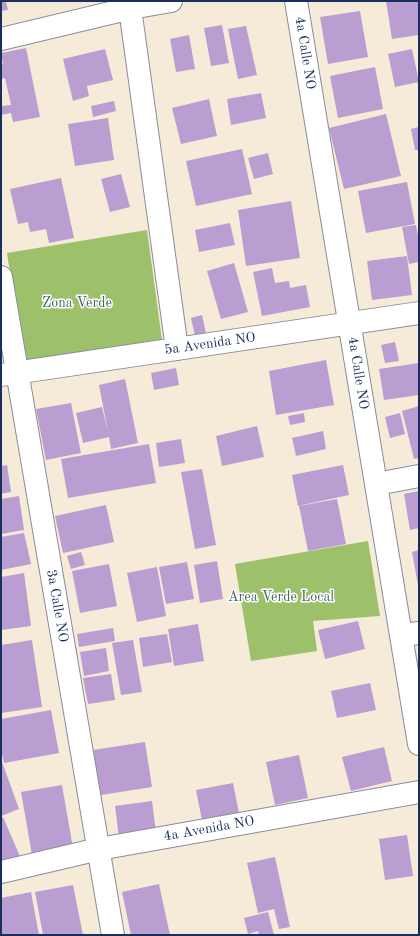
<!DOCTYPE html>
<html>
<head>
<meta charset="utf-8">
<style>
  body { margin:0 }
  #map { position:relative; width:420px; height:936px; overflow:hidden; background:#f5ebd8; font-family:"Old Standard TT",serif }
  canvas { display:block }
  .frame { position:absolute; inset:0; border:2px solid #1b2f5e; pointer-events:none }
</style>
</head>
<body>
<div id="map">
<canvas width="420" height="936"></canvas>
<div class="frame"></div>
</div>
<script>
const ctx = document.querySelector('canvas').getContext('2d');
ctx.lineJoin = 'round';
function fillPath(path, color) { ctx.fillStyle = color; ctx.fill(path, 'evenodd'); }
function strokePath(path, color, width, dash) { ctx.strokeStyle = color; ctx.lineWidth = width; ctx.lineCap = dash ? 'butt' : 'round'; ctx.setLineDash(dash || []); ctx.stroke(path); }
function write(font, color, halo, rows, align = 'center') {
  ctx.font = font + ' "Old Standard TT",serif'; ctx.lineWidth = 3; ctx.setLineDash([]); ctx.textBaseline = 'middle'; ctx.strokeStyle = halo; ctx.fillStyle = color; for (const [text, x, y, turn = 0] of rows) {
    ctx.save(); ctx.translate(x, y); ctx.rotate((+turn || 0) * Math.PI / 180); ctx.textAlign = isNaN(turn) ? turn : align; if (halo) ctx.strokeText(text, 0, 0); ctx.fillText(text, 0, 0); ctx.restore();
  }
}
fillPath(new Path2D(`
  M147,230L163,348L26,375L7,253Z
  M368,541L380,616L313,621L317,651L251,661L235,564Z`), '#9dc06a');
fillPath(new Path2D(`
  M1,1H6L8,10L1,11Z
  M386,1H419V35L392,39Z
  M360,11L368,57L328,64L320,17Z
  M222,25L229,63L211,66L204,28Z
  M246,26L257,75L238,79L228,29Z
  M189,35L195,69L176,72L170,39Z
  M26,48L40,117L13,122L11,113L1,115V106L11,105L5,78L1,79V65L3,64L1,53Z
  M105,49L113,80L87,86L89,96L73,101L63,59Z
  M412,49L419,82L395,87L388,54Z
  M375,67L383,109L338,118L330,76Z
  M261,93L266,118L231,125L227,99Z
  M209,99L217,136L181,144L172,108Z
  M114,101L116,111L93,117L91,106Z
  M386,114L401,176L344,189L329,128Z
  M108,118L114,160L75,166L68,124Z
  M419,127V150H415L411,129Z
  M242,149L252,194L196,206L186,161Z
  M268,153L273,174L254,179L248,158Z
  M121,174L130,207L110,212L101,179Z
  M61,178L74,238L49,243L46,229L30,232L28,222L18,224L10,189Z
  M407,182L415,224L366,233L358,191Z
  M291,201L300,258L246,266L238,210Z
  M230,223L235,245L199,252L195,230Z
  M416,225L419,241V262L409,264L402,227Z
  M407,256L412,295L372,300L367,261Z
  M234,263L248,312L221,319L207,271Z
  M272,268L275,283L289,281L290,288L306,285L310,307L262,316L253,272Z
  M202,315L207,338L196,340L191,318Z
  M395,342L399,361L385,363L381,345Z
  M326,360L334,405L276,415L269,371Z
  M419,363V395L384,400L379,369Z
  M176,368L179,385L154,390L151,373Z
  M125,379L138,443L111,449L109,437L83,443L76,413L102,407L108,432L99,385Z
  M71,403L81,453L46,460L36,409Z
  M419,406V458L414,459L402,411Z
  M304,413L305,422L290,425L288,416Z
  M400,413L405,434L390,438L385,417Z
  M257,426L264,457L222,466L216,436Z
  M323,431L326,449L296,456L292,438Z
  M181,439L185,463L159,467L156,443Z
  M149,444L156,483L68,498L61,459Z
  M7,465L11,492L1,494V466Z
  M343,465L349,495L298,506L292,475Z
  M202,469L216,545L195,549L181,472Z
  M419,491V528L410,530L404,494Z
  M19,496L24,530L1,534V499Z
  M337,499L346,544L308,551L299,506Z
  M106,505L114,542L63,553L55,516Z
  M24,533L31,564L1,570V537Z
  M419,550V584L418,585L412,552Z
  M81,552L85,565L71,569L67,556Z
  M217,561L223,599L200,603L194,565Z
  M187,562L194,599L166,604L159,567Z
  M109,564L117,606L80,613L72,571Z
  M157,567L166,616L137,622L127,573Z
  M24,573L31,626L1,630V577Z
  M358,621L365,649L325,659L318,630Z
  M198,624L204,661L174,666L168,629Z
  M113,628L115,641L79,647L77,634Z
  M167,634L172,662L143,667L139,638Z
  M32,640L42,707L1,713V645Z
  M133,640L142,692L121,695L112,643Z
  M106,648L109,671L84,676L80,652Z
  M111,674L115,700L88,704L83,678Z
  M370,683L376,710L337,718L331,691Z
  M51,710L59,753L4,763L1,749V719Z
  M145,742L152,787L101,795L93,750Z
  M384,747L392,781L351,791L342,757Z
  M299,755L308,798L275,805L266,762Z
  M1,759L19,809L1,816Z
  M233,783L240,818L203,825L196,790Z
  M62,785L73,848L32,855L21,792Z
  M152,801L156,833L119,838L115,806Z
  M3,817L22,861L1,864V818Z
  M407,835L413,876L385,880L379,839Z
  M275,857L290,927L279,929L274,909L258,913L247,863Z
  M159,884L170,935H131L122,892Z
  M73,885L83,935H43L35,892Z
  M31,892L39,935H1V898Z
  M268,912L274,935H259L258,931L248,934L244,918Z`), '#ba9ed1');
const minor = new Path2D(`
  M129,1L177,349
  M296,1L419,744
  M1,39L131,8L171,1
  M1,277L113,935
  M1,375L419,313
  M376,484L419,476
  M401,635L419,633
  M1,872L99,849L419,792`);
strokePath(minor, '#888d9b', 24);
strokePath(minor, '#fff', 22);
write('14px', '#1b2f5e', '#fff', [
  ["4a Calle NO",305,53,81],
  ["5a Avenida NO",210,344,-8],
  ["4a Calle NO",358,373,81],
  ["3a Calle NO",57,606,80],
  ["4a Avenida NO",209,829,-10]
]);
write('14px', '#486262', '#fff', [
  ["Zona Verde",77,303],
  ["Area Verde Local",281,597]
]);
</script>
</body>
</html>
